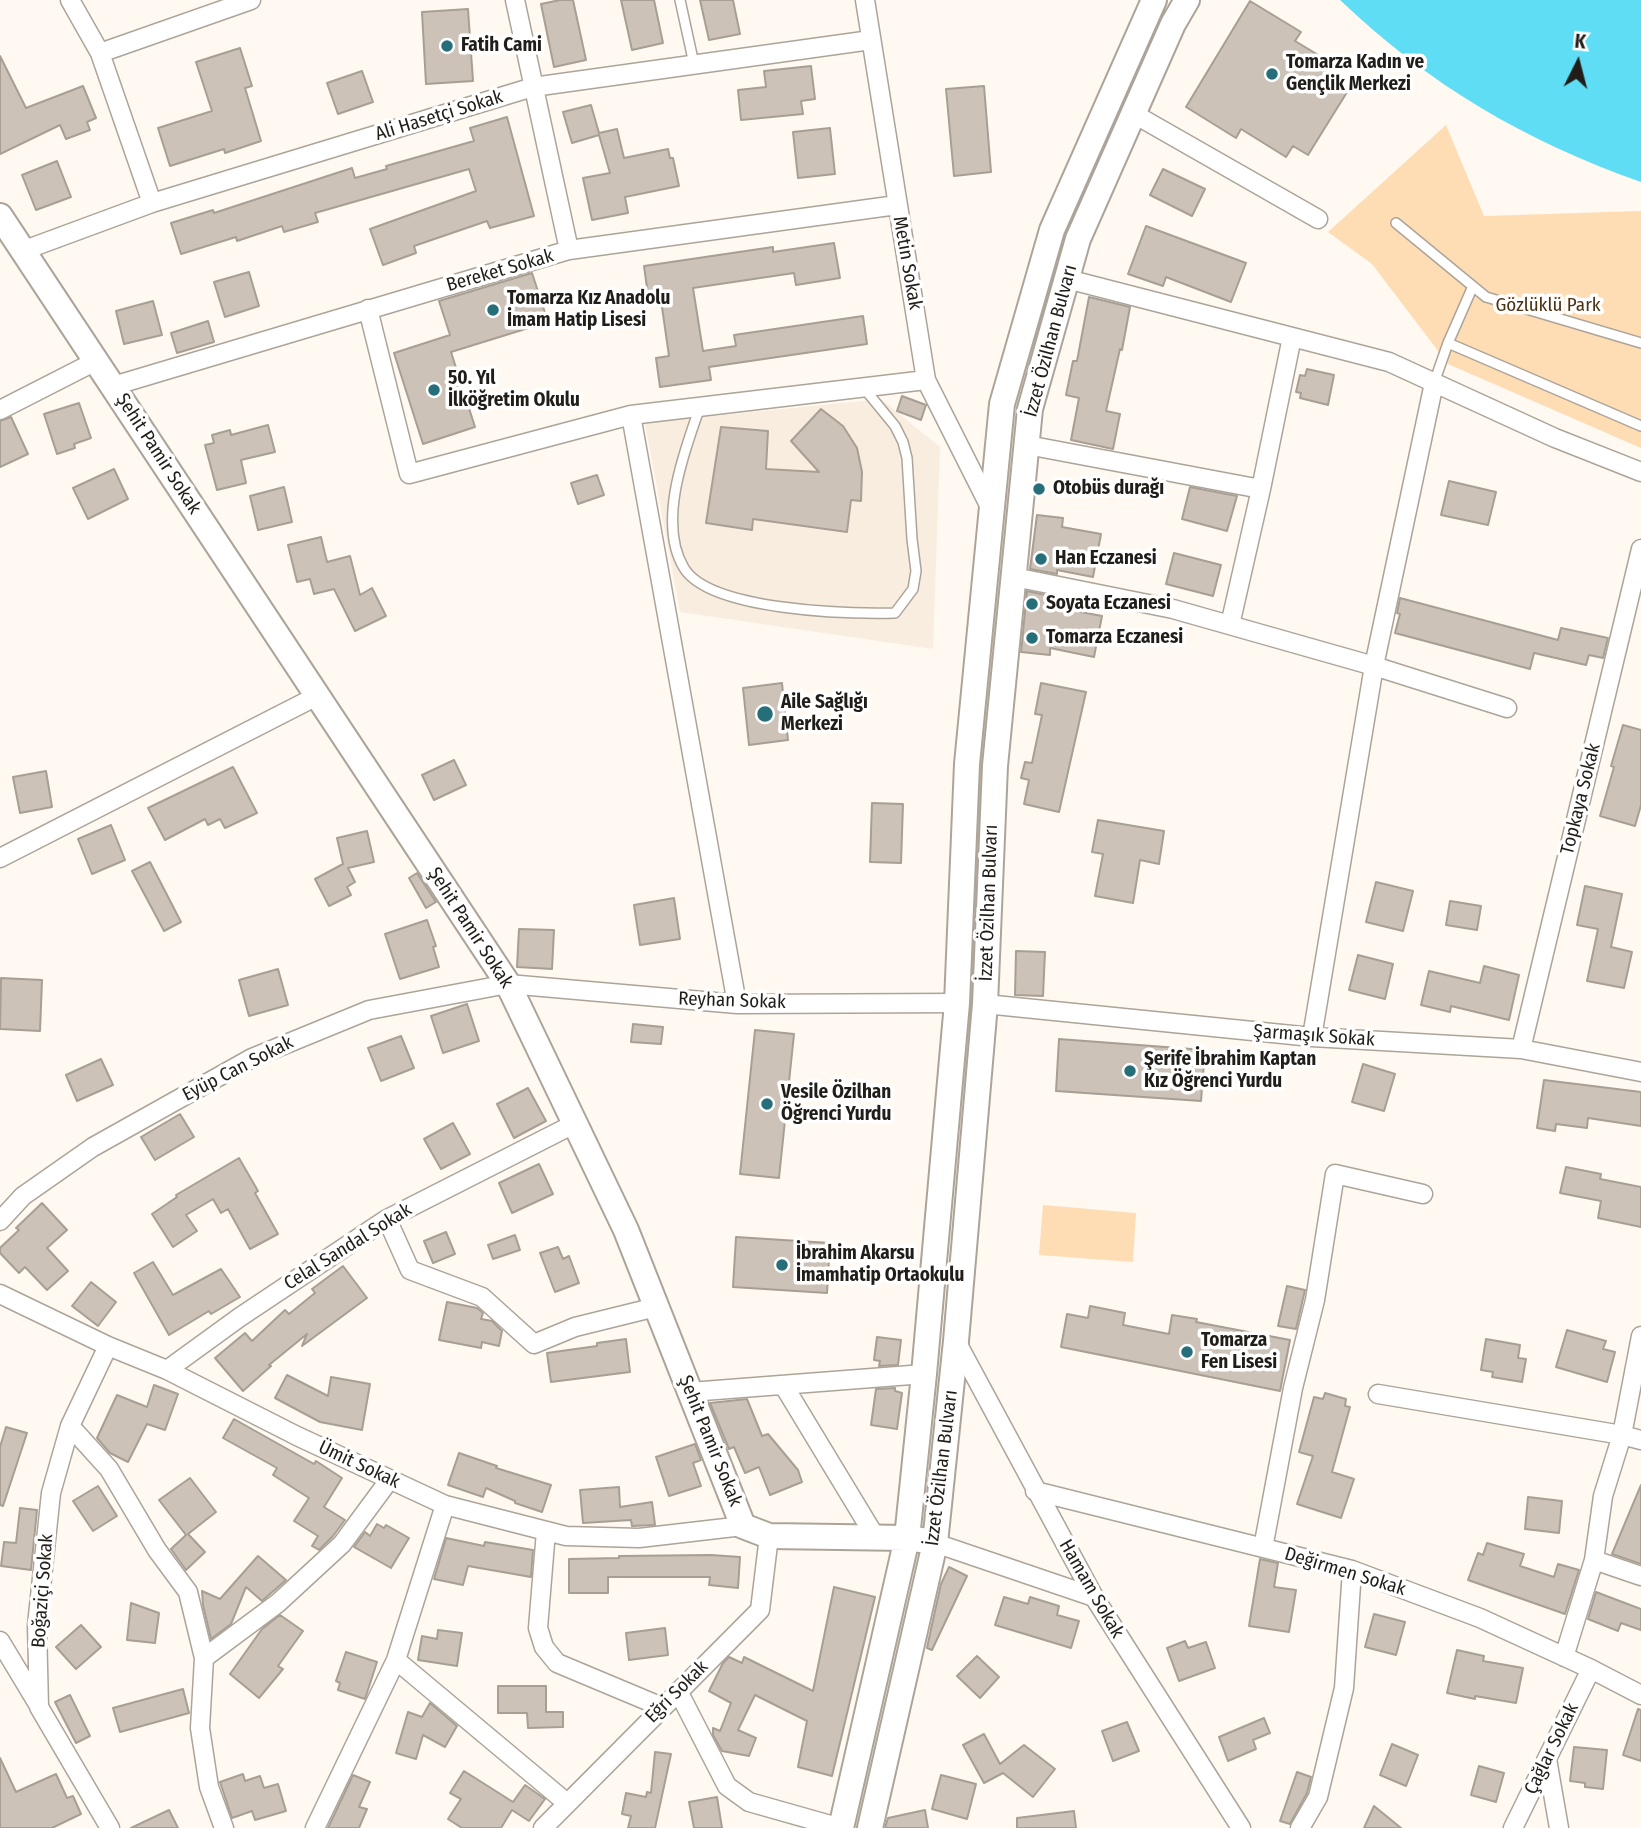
<!DOCTYPE html>
<html>
<head>
<meta charset="utf-8">
<style>
  body { margin:0 }
  #map { position:relative; width:1641px; height:1828px; overflow:hidden; background:#fff9f2; font-family:"Fira Sans Condensed",sans-serif }
  canvas { display:block }
  .north { position:absolute; left:1543px; top:28px; width:70px; height:70px; -webkit-text-stroke:5px #fff; paint-order:stroke; rotate:6deg; font-size:19px; font-weight:700; line-height:28px; text-align:center; color:#211e1a }
  .north::after { content:''; display:block; margin:auto; width:24px; height:32px; background:#211e1a; clip-path:polygon(50% 0,100% 100%,50% 72%,0 100%) }
</style>
</head>
<body>
<div id="map">
<canvas width="1641" height="1828"></canvas>
<div class="north">K</div>
</div>
<script>
const ctx = document.querySelector('canvas').getContext('2d');
ctx.lineJoin = 'round';
function fillPath(path, color) { ctx.fillStyle = color; ctx.fill(path, 'evenodd'); }
function strokePath(path, color, width, dash) { ctx.strokeStyle = color; ctx.lineWidth = width; ctx.lineCap = dash ? 'butt' : 'round'; ctx.setLineDash(dash || []); ctx.stroke(path); }
function write(font, color, halo, rows, align = 'center') {
  ctx.font = font + ' "Fira Sans Condensed",sans-serif'; ctx.lineWidth = 7; ctx.setLineDash([]); ctx.textBaseline = 'middle'; ctx.strokeStyle = halo; ctx.fillStyle = color; for (const [text, x, y, turn = 0] of rows) {
    ctx.save(); ctx.translate(x, y); ctx.rotate((+turn || 0) * Math.PI / 180); ctx.textAlign = isNaN(turn) ? turn : align; if (halo) ctx.strokeText(text, 0, 0); ctx.fillText(text, 0, 0); ctx.restore();
  }
}
fillPath(new Path2D(`
  M881,399L940,447L933,649L680,612L645,423Z`), '#f9eddf');
fillPath(new Path2D(`
  M1446,125L1484,216L1641,211V448L1448,364L1372,264L1328,232Z
  M1043,1205L1136,1213L1133,1262L1039,1255Z`), '#feddb5');
fillPath(new Path2D(`
  M1340,0H1641V182C1525,141 1429,85 1340,0Z`), '#5fddf4');
const building = new Path2D(`
  M560,0H573L586,60L554,67L541,4Z
  M621,0H654L663,43L632,50Z
  M700,0H733L740,34L709,40Z
  M1250,1L1301,32L1295,41L1340,68L1334,79L1349,89L1308,155L1293,146L1286,157L1241,129L1236,138L1186,107Z
  M468,9L473,81L426,84L422,12Z
  M240,48L252,86L245,88L261,141L225,153L224,149L170,166L158,128L212,111L196,62Z
  M0,56L26,108L83,86L96,118L87,122L90,130L66,139L60,125L0,154Z
  M811,66L815,99L801,101L803,114L741,120L738,90L766,87L764,71Z
  M362,71L373,102L338,114L327,83Z
  M984,86L991,172L954,176L946,89Z
  M591,105L599,133L617,129L624,158L668,149L670,158H673L679,186L625,197L628,213L592,220L583,178L610,173L599,135L572,143L563,112Z
  M507,117L534,216L490,228L487,221L414,246L416,253L383,265L370,229L476,191L469,169L315,213L318,222L284,232L282,226L237,241L236,237L181,254L171,223L213,210L214,213L352,168L355,178L387,169L386,166L474,141L470,128Z
  M830,128L835,174L798,178L793,132Z
  M57,161L71,197L36,210L22,175Z
  M1163,169L1205,189L1192,216L1150,195Z
  M1146,226L1246,263L1231,302L1166,277L1163,286L1128,274Z
  M834,243L840,278L796,285L794,273L693,288L703,351L736,346L734,335L863,316L867,344L709,367L711,380L660,387L656,358L669,356L660,293L648,295L644,266L773,247V252Z
  M249,272L259,306L225,317L214,282Z
  M532,273L548,322L451,352L475,427L423,444L394,353L450,335L439,301Z
  M1089,297L1130,307L1122,350L1120,349L1106,411L1120,414L1113,449L1071,440L1079,398L1066,395L1073,361H1077Z
  M153,301L162,335L124,344L116,311Z
  M208,321L214,342L177,353L171,333Z
  M1307,369L1334,375L1328,405L1300,398L1301,393L1296,392L1300,375L1305,376Z
  M902,396L926,405L921,420L897,411Z
  M79,403L91,438L74,444L75,448L57,454L44,414Z
  M821,409L843,426L857,448L862,472L861,501L851,500L847,532L753,519L752,530L706,523L721,427L768,431L766,469L819,472L791,441Z
  M11,417L28,454L0,467V421Z
  M268,425L275,452L241,460L246,483L217,490L205,445L214,443L212,435L230,430L231,435Z
  M114,469L128,499L88,519L73,488Z
  M597,475L604,495L578,504L571,483Z
  M1449,481L1496,492L1488,525L1441,515Z
  M284,487L292,522L258,530L250,496Z
  M1190,487L1237,496L1227,531L1182,519Z
  M1037,515L1063,518L1062,527L1101,534L1093,577L1057,570V574L1030,569Z
  M321,537L327,562L350,556L360,595L372,588L386,616L355,631L334,589L314,594L310,579L297,582L288,545Z
  M1174,553L1221,565L1213,596L1166,584Z
  M1027,591L1055,597L1054,607L1102,616L1094,657L1050,648V655L1021,652Z
  M1400,598L1558,640L1561,628L1608,638L1603,658L1589,655L1586,665L1534,653L1530,669L1395,633L1400,614L1397,613Z
  M782,683L788,740L749,745L743,688Z
  M1041,683L1086,692L1059,812L1024,804L1029,780L1021,778L1025,762L1032,763L1042,715L1035,714Z
  M1623,725L1641,730V805L1635,826L1600,816L1614,767L1611,766Z
  M454,760L466,785L434,800L422,775Z
  M233,767L257,813L225,828L220,819L208,825L205,819L165,840L148,808Z
  M46,771L52,807L20,813L13,777Z
  M872,803L903,804L901,863L870,862Z
  M1098,820L1164,831L1159,864L1140,860L1133,903L1095,896L1103,854L1092,852Z
  M111,825L125,860L92,874L78,839Z
  M367,831L374,862L348,868L355,882L347,887L351,895L329,906L315,879L343,864L337,838Z
  M150,862L181,922L164,931L132,871Z
  M417,873L436,902L426,908L409,878Z
  M1376,882L1413,891L1403,931L1366,922Z
  M1585,886L1622,894L1611,947L1632,952L1624,988L1587,981L1598,929L1577,925Z
  M674,898L680,939L640,945L634,905Z
  M1450,901L1481,906L1477,930L1446,925Z
  M427,920L436,946L433,947L439,967L400,979L385,934Z
  M519,929L554,930L552,969L517,967Z
  M1016,951L1045,952L1043,996L1015,995Z
  M1358,955L1393,964L1385,999L1349,990Z
  M1484,966L1519,975L1509,1020L1451,1006L1450,1012L1421,1005L1429,971L1480,983Z
  M278,969L288,1005L249,1016L239,980Z
  M1,978L42,980L40,1031L0,1029Z
  M467,1004L479,1041L443,1053L431,1016Z
  M633,1024L663,1027L661,1044L631,1042Z
  M755,1030L794,1034L779,1178L740,1174Z
  M401,1036L414,1068L381,1081L368,1048Z
  M1059,1039L1205,1050L1201,1101L1056,1091Z
  M101,1059L113,1085L77,1101L66,1075Z
  M1363,1064L1395,1074L1384,1111L1352,1102Z
  M1544,1080L1641,1092V1126L1588,1118L1587,1128L1556,1124L1555,1131L1537,1128Z
  M528,1088L546,1121L514,1138L497,1104Z
  M180,1114L194,1137L155,1160L141,1137Z
  M453,1123L470,1154L441,1169L424,1139Z
  M239,1158L258,1191L255,1193L278,1234L250,1249L228,1209L221,1213L213,1199L186,1215L197,1231L173,1247L152,1214L177,1197L176,1195Z
  M539,1164L553,1194L512,1213L499,1183Z
  M1566,1167L1601,1174L1600,1179L1641,1187V1227L1598,1218L1601,1201L1560,1193Z
  M42,1203L67,1230L47,1248L68,1271L47,1290L25,1267L19,1273L0,1253V1248L19,1230L16,1228Z
  M446,1232L455,1254L433,1263L424,1241Z
  M515,1235L520,1250L493,1259L488,1245Z
  M736,1237L830,1243L827,1293L733,1287Z
  M558,1247L563,1259L569,1256L579,1283L555,1292L540,1253Z
  M153,1262L173,1295L221,1269L240,1297L211,1314L209,1311L169,1335L134,1273Z
  M343,1266L367,1298L302,1346L307,1334L269,1365L271,1366L243,1391L215,1358L245,1333L252,1341L285,1310L289,1314L315,1293L312,1289Z
  M91,1282L116,1302L98,1326L72,1306Z
  M1287,1286L1305,1290L1296,1329L1278,1326Z
  M447,1302L477,1308L483,1313L481,1319L492,1321L502,1331L499,1346L482,1342L481,1348L439,1340Z
  M1090,1306L1125,1313L1123,1325L1169,1334L1172,1315L1197,1319L1196,1322L1290,1340L1280,1391L1061,1347L1067,1314L1088,1318Z
  M1567,1330L1606,1341L1603,1349L1615,1352L1607,1382L1556,1367Z
  M877,1337L901,1340L898,1365L879,1366L880,1361L874,1360Z
  M626,1339L630,1372L551,1382L547,1353L597,1346V1343Z
  M1486,1339L1520,1345L1518,1358L1526,1359L1522,1382L1492,1377L1493,1372L1481,1370Z
  M287,1375L328,1396L331,1377L370,1384L362,1430L320,1422L275,1398Z
  M154,1385L178,1394L165,1430L147,1424L128,1462L110,1453L97,1438L117,1395L147,1407Z
  M895,1388V1391L902,1393L897,1429L871,1425L876,1389Z
  M1325,1393L1346,1399L1345,1406L1350,1407L1332,1472L1354,1479L1341,1518L1297,1504L1313,1456L1299,1452L1314,1397L1323,1399Z
  M747,1399L762,1436L768,1434L798,1470L802,1482L770,1495L759,1467L745,1473L734,1447L729,1449L710,1403Z
  M234,1419L314,1464L316,1461L342,1478L324,1507L345,1520L333,1536L319,1550L312,1546L318,1536L294,1521L309,1498L273,1475L277,1468L223,1438Z
  M6,1427L27,1433L3,1506L0,1505V1447Z
  M695,1444L701,1460L693,1463L701,1486L669,1496L656,1457Z
  M459,1453L497,1466L496,1468L551,1485L542,1512L515,1503V1501L486,1488L483,1497L448,1485Z
  M190,1478L216,1512L188,1534L205,1552L186,1570L171,1549L186,1535L159,1500Z
  M1641,1485V1564L1612,1554Z
  M98,1486L117,1516L93,1531L73,1501Z
  M619,1487L620,1507L652,1502L655,1525L632,1526L631,1520L583,1523L580,1490Z
  M1528,1497L1562,1501L1559,1533L1525,1529Z
  M20,1508L37,1510L31,1570L1,1566L4,1542L16,1543Z
  M377,1524L384,1528L386,1525L409,1538L391,1568L354,1547L365,1532L370,1536Z
  M446,1538L484,1546L485,1542L533,1550L531,1577L468,1566L463,1585L434,1579Z
  M1487,1543L1524,1554L1520,1566L1554,1577L1558,1564L1579,1570L1565,1614L1468,1580L1478,1553L1483,1555Z
  M711,1555L740,1557L738,1588L709,1585L710,1577H608V1593H569V1559L619,1558V1556Z
  M258,1556L286,1580L262,1601L246,1587L231,1624L211,1639L203,1605L202,1591L220,1599Z
  M1260,1559L1278,1563L1274,1587L1296,1590L1289,1632L1249,1626Z
  M949,1567L967,1576L932,1650L927,1648L931,1629L941,1584Z
  M834,1587L875,1597L832,1776L798,1767L807,1721L755,1695L738,1730L756,1738L749,1756L722,1751L713,1735V1728L720,1731L731,1703L709,1691L723,1663L729,1657L742,1663L744,1657L813,1691Z
  M1596,1592L1641,1609V1630L1621,1623L1618,1631L1588,1619Z
  M1004,1597L1028,1604L1030,1597L1059,1606L1057,1615L1079,1621L1071,1648L995,1625Z
  M131,1603L159,1613L155,1643L127,1640Z
  M1374,1614L1405,1622L1396,1655L1365,1647Z
  M280,1615L303,1631L278,1666L283,1669L259,1698L230,1674L262,1629Z
  M81,1625L101,1647L76,1669L56,1647Z
  M665,1628L668,1655L629,1660L626,1633Z
  M438,1630L462,1633L457,1666L418,1660L422,1636L437,1639Z
  M1185,1641L1188,1648L1206,1642L1215,1668L1179,1681L1167,1648Z
  M1457,1650L1484,1656L1483,1661L1523,1668L1516,1703L1475,1696V1699L1447,1693Z
  M346,1652L377,1662L365,1699L338,1690L340,1683L336,1681Z
  M977,1656L999,1677L980,1698L957,1676Z
  M498,1686H546V1712H563V1727L528,1728L527,1713H498Z
  M183,1689L189,1713L120,1732L113,1708Z
  M70,1695L90,1736L76,1743L55,1702Z
  M430,1703L457,1726L445,1747L423,1735L416,1759L396,1753L408,1712L422,1717Z
  M1638,1709L1641,1710V1761L1623,1755Z
  M1264,1718L1270,1733L1253,1740L1256,1749L1228,1761L1219,1737Z
  M1127,1722L1139,1751L1113,1761L1102,1731Z
  M984,1734L1000,1764L1024,1745L1055,1769L1033,1797L1003,1773L984,1783L963,1745Z
  M1392,1744L1418,1755L1406,1786L1380,1775Z
  M1574,1747L1607,1750L1603,1789L1585,1787V1783L1570,1781Z
  M655,1752L671,1754L655,1828H628L631,1816L622,1814L626,1793L646,1797L647,1792L651,1793Z
  M0,1758L16,1792L56,1774L67,1798L73,1796L81,1814L52,1828H0Z
  M1479,1766L1504,1773L1496,1802L1471,1795Z
  M464,1771L513,1802L525,1785L545,1799L529,1821L512,1810L501,1828H462L448,1819L461,1799L450,1793Z
  M1297,1772L1311,1777L1307,1793L1290,1824L1280,1821Z
  M243,1774L245,1781L260,1776L264,1788L278,1784L286,1811L255,1820L252,1811L232,1818L220,1782Z
  M353,1775L370,1782L359,1807L367,1809L359,1828H328Z
  M941,1775L976,1784L967,1819L932,1809Z
  M717,1797L722,1828H694L689,1802Z
  M1374,1806L1401,1828H1364Z
  M169,1810L178,1828H131Z
  M925,1810L928,1828H885L888,1818Z
  M1074,1811L1076,1828H1017V1818Z`);
fillPath(building, '#ccc2b7');
strokePath(building, '#a89f94', 2);
const lane = new Path2D(`
  M680,0L694,64
  M1396,223L1486,297L1641,343
  M1448,343L1641,426
  M1434,383L1448,343L1473,286
  M700,407C684,452 657,523 684,568C710,611 849,614 895,613L913,589L916,571L912,539L907,458L903,442L895,426L863,387`);
const street = new Path2D(`
  M70,0L100,53L152,203
  M515,0L569,250
  M865,0L926,380L992,511
  M100,53L251,0
  M1134,114L1318,219
  M22,251L152,203L533,87L871,40
  M1067,279L1389,362L1555,438L1641,472
  M368,309L409,474L631,415L926,380
  M113,386L569,250L897,205
  M0,410L96,361
  M631,415L737,1004
  M1027,445L1261,489
  M1014,577L1173,609L1374,666L1507,708
  M1230,625L1261,489L1292,337
  M0,858L317,696
  M985,1004L1312,1037L1521,1049L1641,1072
  M1312,1037L1374,666L1434,383
  M1521,1049L1641,549
  M387,1219L410,1270L482,1297L534,1344L575,1327L656,1307
  M0,1221L23,1196L93,1147L252,1058L369,1010L508,984L737,1004L957,1003
  M0,1294L108,1346L167,1370L297,1436L445,1505L566,1536L639,1538L743,1526
  M956,1341L1094,1597L1241,1828
  M108,1346L70,1426L51,1493L37,1625L39,1707L110,1828
  M167,1370L240,1317L387,1219L576,1123
  M784,1386L876,1538
  M690,1392L924,1374
  M1378,1394L1622,1435L1641,1440
  M70,1426L109,1469L157,1550L188,1592L204,1658L200,1728L209,1787L224,1828
  M1035,1491L1352,1570L1480,1618L1591,1669L1641,1695
  M546,1531L538,1628L544,1647L557,1663L662,1707
  M935,1543L1094,1597
  M1263,1548L1293,1388L1315,1300L1335,1174L1423,1194
  M1594,1560L1641,1576
  M0,1641L38,1704
  M1564,1657L1594,1560L1603,1496L1622,1435L1641,1336
  M204,1658L278,1603L342,1544L390,1479
  M396,1660L567,1803
  M678,1691L727,1786L749,1802L841,1828
  M1547,1759L1559,1828
  M315,1828L396,1660L445,1505
  M543,1828L760,1610L769,1536
  M1300,1828L1318,1797L1344,1688L1352,1570
  M1513,1828L1591,1669`);
const secondary = new Path2D(`
  M0,216L508,984L626,1230L743,1526L769,1536L907,1538L921,1540
  M841,1828L907,1538L924,1374L957,1003L967,764L1002,404L1052,230L1154,0
  M870,1828L935,1543L956,1341L985,1004L995,766L1030,409L1078,239L1173,24L1187,0`);
strokePath(lane, '#ada499', 12);
strokePath(street, '#ada499', 21);
strokePath(secondary, '#ada499', 28);
strokePath(lane, '#fff', 9);
strokePath(street, '#fff', 18);
strokePath(secondary, '#fff', 24);
for (const [x, y, r, color] of [
  [447,46,7,"#276e7b"],
  [1272,74,7,"#276e7b"],
  [493,310,7,"#276e7b"],
  [434,390,7,"#276e7b"],
  [1039,489,7,"#276e7b"],
  [1041,559,7,"#276e7b"],
  [1032,604,7,"#276e7b"],
  [1032,638,7,"#276e7b"],
  [765,714,9,"#276e7b"],
  [1130,1071,7,"#276e7b"],
  [767,1104,7,"#276e7b"],
  [782,1265,7,"#276e7b"],
  [1187,1352,7,"#276e7b"]
]) { const dot = new Path2D(); dot.arc(x, y, r, 0, 2 * Math.PI); ctx.fillStyle = color; ctx.fill(dot); strokePath(dot, '#fff', 2.5); }
write('bold 19px', '#211e1a', '#fff', [
  ["Fatih Cami",461,46],
  ["Tomarza Kadın ve",1286,63],
  ["Gençlik Merkezi",1286,85],
  ["Tomarza Kız Anadolu",507,299],
  ["İmam Hatip Lisesi",507,321],
  ["50. Yıl",448,379],
  ["İlköğretim Okulu",448,401],
  ["Otobüs durağı",1053,489],
  ["Han Eczanesi",1055,559],
  ["Soyata Eczanesi",1046,604],
  ["Tomarza Eczanesi",1046,638],
  ["Aile Sağlığı",781,703],
  ["Merkezi",781,725],
  ["Şerife İbrahim Kaptan",1144,1060],
  ["Kız Öğrenci Yurdu",1144,1082],
  ["Vesile Özilhan",781,1093],
  ["Öğrenci Yurdu",781,1115],
  ["İbrahim Akarsu",796,1254],
  ["İmamhatip Ortaokulu",796,1276],
  ["Tomarza",1201,1341],
  ["Fen Lisesi",1201,1363]
], 'left');
write('19px', '#211e1a', '#fff', [
  ["Ali Hasetçi Sokak",439,116,-17],
  ["Metin Sokak",907,263,80],
  ["Bereket Sokak",500,271,-16],
  ["İzzet Özilhan Bulvarı",1051,341,-75],
  ["Şehit Pamir Sokak",158,454,57],
  ["Topkaya Sokak",1581,799,-76],
  ["İzzet Özilhan Bulvarı",989,903,-88],
  ["Şehit Pamir Sokak",470,928,57],
  ["Reyhan Sokak",732,1001,2],
  ["Şarmaşık Sokak",1314,1036,4],
  ["Eyüp Can Sokak",238,1069,-27],
  ["Celal Sandal Sokak",348,1247,-32],
  ["Şehit Pamir Sokak",710,1441,68],
  ["Ümit Sokak",359,1465,25],
  ["İzzet Özilhan Bulvarı",942,1468,-83],
  ["Değirmen Sokak",1345,1572,17],
  ["Hamam Sokak",1091,1589,60],
  ["Boğaziçi Sokak",43,1591,-86],
  ["Eğri Sokak",677,1692,-45],
  ["Çağlar Sokak",1552,1749,-64]
]);
write('19px', '#4b3313', '#fff', [
  ["Gözlüklü Park",1548,306]
]);
</script>
</body>
</html>
